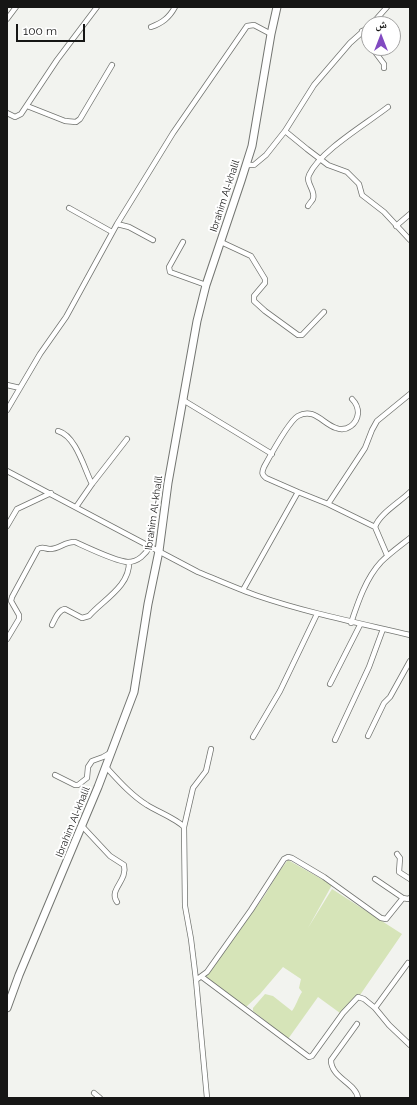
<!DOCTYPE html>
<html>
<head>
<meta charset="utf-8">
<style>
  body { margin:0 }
  #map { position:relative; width:417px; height:1105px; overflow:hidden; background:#f2f3ef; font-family:Raleway,"Noto Naskh Arabic",sans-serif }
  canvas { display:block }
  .frame { position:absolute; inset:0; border:8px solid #161615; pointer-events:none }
  .north { position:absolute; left:361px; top:16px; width:40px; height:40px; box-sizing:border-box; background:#fff; border:1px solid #a2a2a1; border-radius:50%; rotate:0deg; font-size:11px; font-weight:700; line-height:16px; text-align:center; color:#161615 }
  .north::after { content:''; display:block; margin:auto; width:14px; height:18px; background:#814ac1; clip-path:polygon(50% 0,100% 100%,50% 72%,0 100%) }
  .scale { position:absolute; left:16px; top:24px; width:69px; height:18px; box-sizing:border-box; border:2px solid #161615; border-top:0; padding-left:5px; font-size:12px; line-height:14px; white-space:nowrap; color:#161615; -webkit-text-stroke:3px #fff; paint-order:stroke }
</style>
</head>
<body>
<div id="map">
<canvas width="417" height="1105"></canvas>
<div class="frame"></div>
<div class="north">ش</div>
<div class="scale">100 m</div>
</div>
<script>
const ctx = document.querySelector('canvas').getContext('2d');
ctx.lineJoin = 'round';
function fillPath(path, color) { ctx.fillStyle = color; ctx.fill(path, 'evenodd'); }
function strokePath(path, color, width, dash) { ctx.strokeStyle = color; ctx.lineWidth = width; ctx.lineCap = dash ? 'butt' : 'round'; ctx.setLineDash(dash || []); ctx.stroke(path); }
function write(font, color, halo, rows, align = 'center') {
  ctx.font = font + ' Raleway,sans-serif'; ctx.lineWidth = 4; ctx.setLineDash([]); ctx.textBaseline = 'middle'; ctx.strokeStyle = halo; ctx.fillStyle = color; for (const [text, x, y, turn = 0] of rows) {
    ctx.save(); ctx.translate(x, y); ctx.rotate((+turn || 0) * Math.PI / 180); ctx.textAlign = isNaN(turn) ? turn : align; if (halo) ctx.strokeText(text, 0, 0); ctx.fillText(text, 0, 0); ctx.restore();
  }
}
fillPath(new Path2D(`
  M288,860L332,885L308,928L332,889L402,934L360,995L340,1013L318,997L288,1039L253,1011V1008L265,994L273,996L292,1011C296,1006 298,998 302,992L299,988L301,979L283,967L260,994L246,1007L206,977L265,895L278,873Z`), '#d6e4b8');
const street = new Path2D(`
  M7,19L16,7
  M372,24L387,7
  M151,27C162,23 169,18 175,7
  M362,31L369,43
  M372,48L384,64V68
  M27,106L65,121L76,122L80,119L112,65
  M7,113L15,117L21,114L57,60L97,7
  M285,131L307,149L328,165L347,172L359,184L362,195L384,212L410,240
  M246,165H254L266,155L285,131L314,85L350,43L369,26
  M308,206C309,204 312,201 313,199C316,190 305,183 309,175C320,151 366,124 388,107
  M69,208L112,232
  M117,224L129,227L153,240
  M396,226L410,214
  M183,242L169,267L170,272L206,285
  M221,242L251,256L265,279V283L254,296V301L265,311L298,335H302L324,312
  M7,385L20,388
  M183,400L272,454
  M7,410L40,354L66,317L117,224L173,133L247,26L254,25L271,34
  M58,431C76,436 84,468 92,484
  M7,471L198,572C218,580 238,589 258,596C308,613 359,623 410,635
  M298,492L328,504L365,448L372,430L377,421L410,394
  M328,504L375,527
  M76,507L92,484L127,439
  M7,526L17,509L51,493
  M387,555L375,527C379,514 400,502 410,492
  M243,590L298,492L266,478C261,474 262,472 264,467C270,456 289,421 298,416C314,407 323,424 336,428C347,432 357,424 358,413C358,407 356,403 352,399
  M351,623C358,602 366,578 381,562C390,553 400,546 410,538
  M52,625C55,619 58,610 65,609L82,618L89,616C103,600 130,586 129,562
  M7,639L19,619V615L11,601L12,597L38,549C43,546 45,549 50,549C59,549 66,541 75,542C86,547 117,562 128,562C138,562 146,554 150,546
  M330,684L360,625
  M368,736L384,703L390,697L410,661
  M253,737L280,691L317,614
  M335,740L369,667L383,629
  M106,767C118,780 131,795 147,805C156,811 177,819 184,827L185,906L191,939L196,980L207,1098
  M55,775L75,785H78L87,778L88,767L92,761L103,757L110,753
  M82,826L110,856L124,865C128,881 108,890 117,902
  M184,827L193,788L206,771L211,749
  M397,854L400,858L399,872L410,879
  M403,898L408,899L410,898
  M408,963L375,1008L389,1025L410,1045
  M202,977L309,1057L312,1056L343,1013L358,997L364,999L375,1008
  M196,980L207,972L251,910L284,859L288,857L292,858L324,877L381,918L386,919L403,898L375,879
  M357,1024L331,1060C331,1078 356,1083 358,1098
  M94,1093L100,1098`);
const secondary = new Path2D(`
  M7,1008L19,975L98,787L134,692L148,604L159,551L168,483L197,321L206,285L241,181L252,146L271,34L277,7`);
strokePath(street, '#737571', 6);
strokePath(secondary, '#737571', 9);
strokePath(street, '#fff', 4.5);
strokePath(secondary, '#fff', 7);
write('10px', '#161615', '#fff', [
  ["Ibrahim Al-khalil",225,196,-72],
  ["Ibrahim Al-khalil",154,513,-82],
  ["Ibrahim Al-khalil",73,822,-68]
]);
</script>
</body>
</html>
